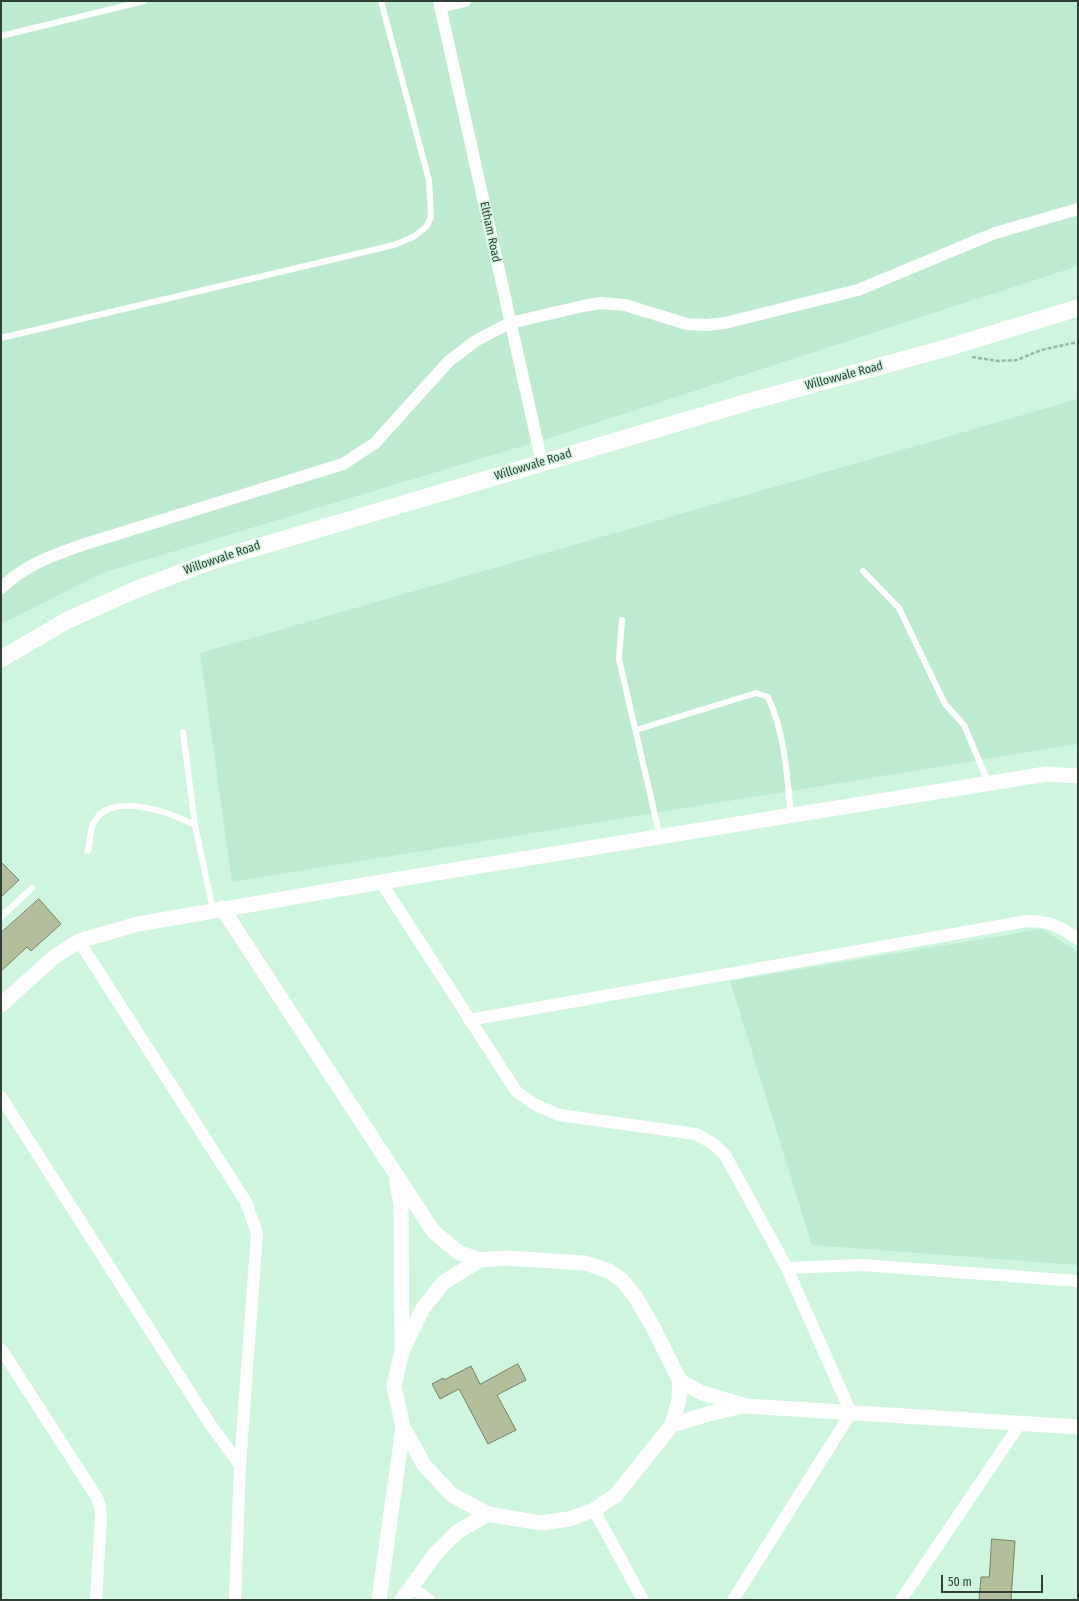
<!DOCTYPE html>
<html>
<head>
<meta charset="utf-8">
<style>
  body { margin:0 }
  #map { position:relative; width:1079px; height:1601px; overflow:hidden; background:#d0f5de; font-family:"Fira Sans Condensed",sans-serif }
  canvas { display:block }
  .frame { position:absolute; inset:0; border:2px solid #314037; pointer-events:none }
  .scale { position:absolute; left:941px; top:1575px; width:102px; height:18px; box-sizing:border-box; border:2px solid #314037; border-top:0; padding-left:5px; font-size:12px; line-height:14px; white-space:nowrap; color:#314037; -webkit-text-stroke:3px #d0f5de; paint-order:stroke }
</style>
</head>
<body>
<div id="map">
<canvas width="1079" height="1601"></canvas>
<div class="frame"></div>
<div class="scale">50 m</div>
</div>
<script>
const ctx = document.querySelector('canvas').getContext('2d');
ctx.lineJoin = 'round';
function fillPath(path, color) { ctx.fillStyle = color; ctx.fill(path, 'evenodd'); }
function strokePath(path, color, width, dash) { ctx.strokeStyle = color; ctx.lineWidth = width; ctx.lineCap = dash ? 'butt' : 'round'; ctx.setLineDash(dash || []); ctx.stroke(path); }
function write(font, color, halo, rows, align = 'center') {
  ctx.font = font + ' "Fira Sans Condensed",sans-serif'; ctx.lineWidth = 3; ctx.setLineDash([]); ctx.textBaseline = 'middle'; ctx.strokeStyle = halo; ctx.fillStyle = color; for (const [text, x, y, turn = 0] of rows) {
    ctx.save(); ctx.translate(x, y); ctx.rotate((+turn || 0) * Math.PI / 180); ctx.textAlign = isNaN(turn) ? turn : align; if (halo) ctx.strokeText(text, 0, 0); ctx.fillText(text, 0, 0); ctx.restore();
  }
}
fillPath(new Path2D(`
  M1,1H1078V266L559,435L102,573L1,624Z
  M1078,399V744L232,882L200,653Z
  M1042,929L1078,952V1265L812,1245L730,981Z`), '#beeacf');
const building = new Path2D(`
  M1,862L19,880L1,897Z
  M39,899L61,924L31,951L27,947L1,971V933Z
  M518,1364L526,1380L497,1395L516,1430L488,1444L459,1389L440,1399L432,1384L443,1378L444,1380L471,1366L480,1384Z
  M992,1539L1015,1541L1011,1600H979L981,1577H989Z`);
fillPath(building, '#b3be9c');
strokePath(building, '#778262', 1);
strokePath(new Path2D(`
  M972,357L998,361L1017,360L1041,350L1078,342`), '#99b6a4', 2.5, [4, 2]);
strokePath(new Path2D(`
  M1,36L144,1
  M1,338L394,245L415,236L427,226L431,216L429,180L381,1
  M863,571L899,608L945,704L964,725L988,782
  M622,620L619,659L660,837
  M636,730L756,693L768,697C785,734 787,775 791,815
  M183,732L195,825L213,910
  M88,851C90,843 90,831 93,824C110,789 171,813 195,825
  M1,917L32,888`), '#fff', 6);
strokePath(new Path2D(`
  M439,1L542,463
  M440,7L465,1
  M1,588C27,564 49,557 82,545L343,464L375,443L449,361L477,340L510,323L583,306L601,303L625,305L687,324L707,325L725,323L858,290L995,233L1078,209
  M381,882L516,1091L534,1104L559,1115L696,1134L712,1143L725,1155L787,1268L851,1413L733,1600
  M79,941L246,1202L257,1233L240,1465L235,1600
  M469,1020L1027,921C1050,921 1059,926 1078,939
  M1,1097L210,1424L240,1465
  M787,1268L862,1265L1078,1281
  M1,1349L96,1496L100,1506L101,1517L96,1600
  M594,1510L643,1600
  M411,1587L429,1600
  M901,1600L1020,1424`), '#fff', 12);
strokePath(new Path2D(`
  M222,908L433,1231L458,1252L480,1260
  M1,1005L54,957L79,941L138,924L381,882L1046,774L1078,776
  M397,1182L401,1206L402,1348
  M680,1381L702,1393L746,1406L1078,1427
  M672,1425L708,1414L743,1406
  M379,1600L403,1427
  M402,1600L436,1553L457,1532L488,1514L541,1523L569,1519L594,1510L616,1495L672,1425L679,1400L680,1381L653,1327L635,1296L622,1280L609,1271L585,1263L506,1258L480,1260L444,1282L423,1308L402,1351L394,1386L403,1427L424,1465L452,1495L488,1514`), '#fff', 15);
strokePath(new Path2D(`
  M1,659L66,621L135,590L214,560L748,402L943,349L1078,308`), '#fff', 17);
write('12px', '#314037', '#d0f5de', [
  ["Eltham Road",490,232,78],
  ["Willowvale Road",844,376,-15],
  ["Willowvale Road",533,465,-17],
  ["Willowvale Road",222,558,-19]
]);
</script>
</body>
</html>
